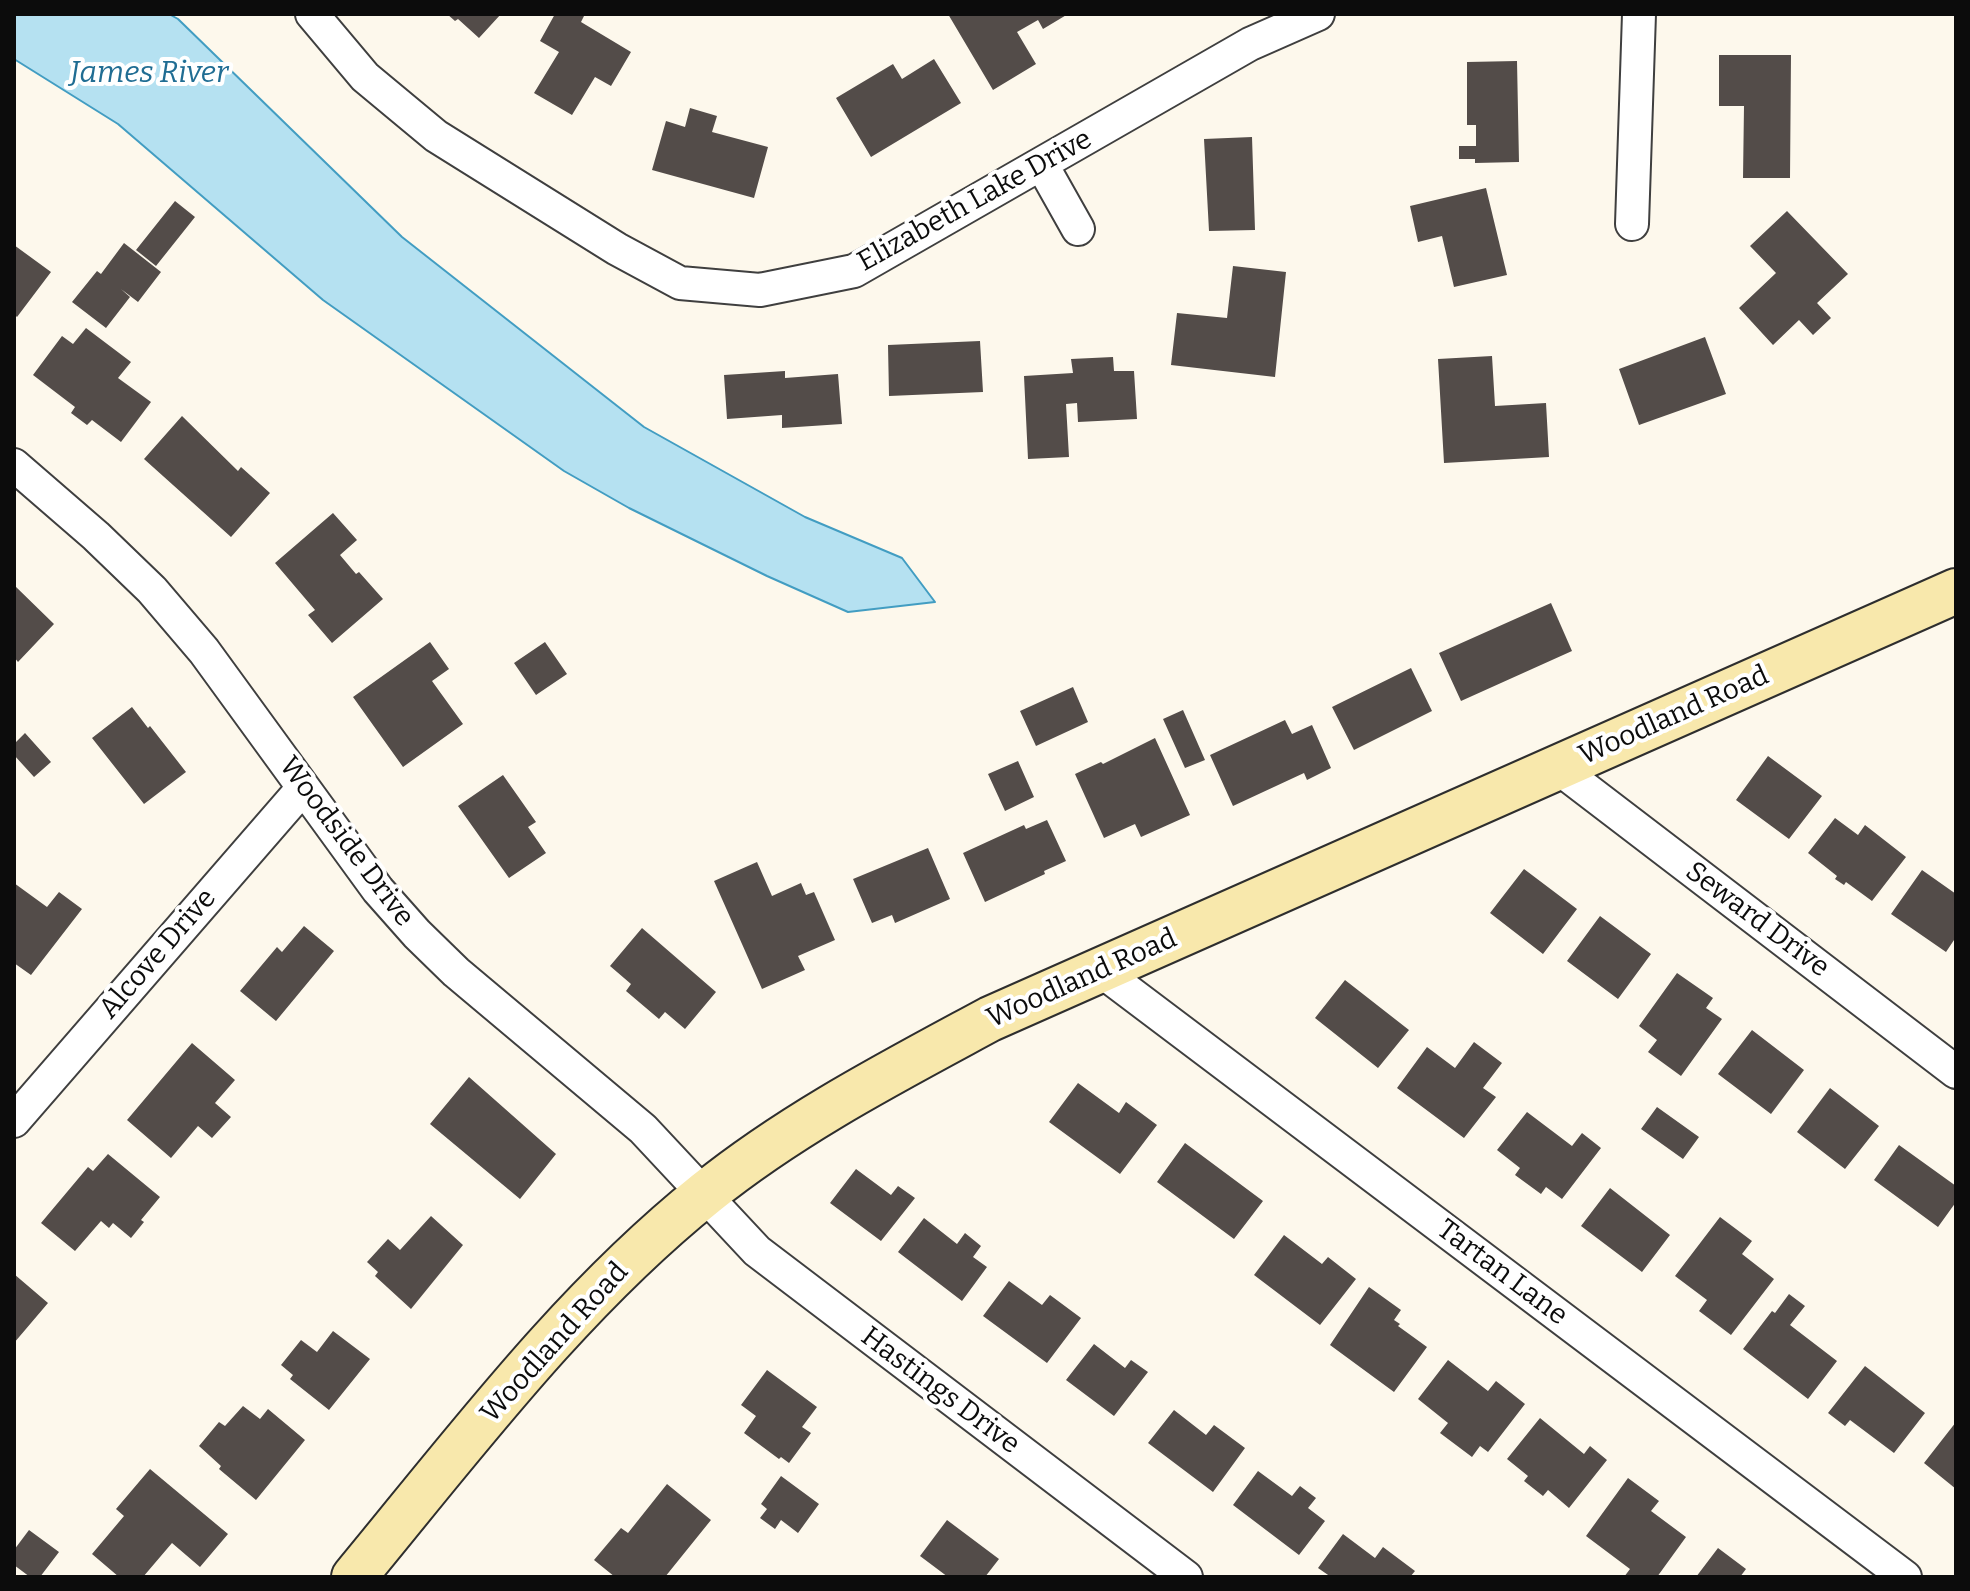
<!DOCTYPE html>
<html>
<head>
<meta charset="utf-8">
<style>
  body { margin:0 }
  #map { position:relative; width:1970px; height:1591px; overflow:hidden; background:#fdf8ec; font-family:Bitter,serif }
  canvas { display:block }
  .frame { position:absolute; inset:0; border:16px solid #0c0c0c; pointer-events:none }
</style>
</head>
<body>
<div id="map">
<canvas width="1970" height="1591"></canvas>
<div class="frame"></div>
</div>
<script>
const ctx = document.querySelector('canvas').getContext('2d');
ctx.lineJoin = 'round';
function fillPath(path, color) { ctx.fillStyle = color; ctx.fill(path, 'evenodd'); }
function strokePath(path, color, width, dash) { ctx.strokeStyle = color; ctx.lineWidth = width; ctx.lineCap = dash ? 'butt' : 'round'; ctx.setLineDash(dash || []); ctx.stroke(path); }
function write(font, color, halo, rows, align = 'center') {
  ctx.font = font + ' Bitter,serif'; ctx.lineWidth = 8; ctx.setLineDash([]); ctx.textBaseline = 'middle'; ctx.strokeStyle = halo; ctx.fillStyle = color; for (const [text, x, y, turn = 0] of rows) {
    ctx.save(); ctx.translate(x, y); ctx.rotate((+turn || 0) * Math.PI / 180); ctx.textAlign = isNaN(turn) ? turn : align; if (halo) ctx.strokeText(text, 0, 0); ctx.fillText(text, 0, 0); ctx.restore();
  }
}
const water = new Path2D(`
  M14,14H169L178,19L402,237L644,427L805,517L902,558L935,602L848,612L767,576L629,508L564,471L323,300L118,124L14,59Z`);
fillPath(water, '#b5e1f1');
strokePath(water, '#429dc2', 2);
fillPath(new Path2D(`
  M447,14H501L479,38L458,19L455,21Z
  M555,14H585L581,22L631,52L611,86L595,77L572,115L534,93L559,52L540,41Z
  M948,14H1068L1043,29L1038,20L1017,32L1036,64L993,90Z
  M1719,55H1791L1790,178H1743L1744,106H1719Z
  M934,59L961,103L871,157L836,98L893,64L902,79Z
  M1517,61L1519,162L1475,163V159H1459V146H1476V125H1467V62Z
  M690,108L717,116L712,132L768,147L754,198L652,170L666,121L685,127Z
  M1252,137L1255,230L1209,231L1204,139Z
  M1486,188L1507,275L1454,287L1442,236L1418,242L1410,206Z
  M175,201L195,217L156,266L136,250Z
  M1787,211L1848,274L1817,303L1831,318L1813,335L1799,320L1773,345L1739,308L1776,273L1750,246Z
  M124,243L161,272L138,302L121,289L130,297L106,328L72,302L97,271L101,274Z
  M14,245L51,272L17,317L14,314Z
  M1233,266L1286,272L1275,377L1171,365L1177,313L1227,318Z
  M86,328L131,362L118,378L151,402L121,442L92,420L87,425L71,413L75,407L33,375L62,336L73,344Z
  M1705,337L1726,394L1639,425L1619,369Z
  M980,341L983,392L889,396L888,345Z
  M1492,356L1495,406L1546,403L1549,457L1444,463L1438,359Z
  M1113,357L1114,371H1134L1137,419L1078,422L1077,403L1066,404L1069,457L1028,459L1024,376L1073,373L1071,359Z
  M785,371V378L838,374L842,424L782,428V415L727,419L724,375Z
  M182,416L238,471L241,467L270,493L231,537L144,459Z
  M333,513L357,540L340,555L356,574L359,572L383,599L332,643L308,615L315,610L275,563Z
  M14,585L54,624L18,662L14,657Z
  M1551,603L1572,651L1461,701L1439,653Z
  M430,642L449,669L432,681L463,724L403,767L353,697Z
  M545,642L567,674L536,695L514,663Z
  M1411,668L1432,711L1354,750L1332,707Z
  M1073,687L1088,722L1036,746L1020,711Z
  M132,707L148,728L150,726L186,772L144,804L92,738Z
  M1183,710L1205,760L1185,768L1163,719Z
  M1285,720L1292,734L1312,725L1331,768L1307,780L1304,773L1233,806L1210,755Z
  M25,733L51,762L34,777L14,755V744Z
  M1155,738L1190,815L1141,837L1135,824L1104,838L1075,774L1101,762L1103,764Z
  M1768,756L1822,796L1789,839L1736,800Z
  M1018,761L1034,797L1005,811L988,774Z
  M503,775L536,822L528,827L546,853L509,878L458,806Z
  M1835,818L1858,835L1865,825L1906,857L1872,901L1846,882L1844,885L1835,879L1837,876L1808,853Z
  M1047,820L1066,861L1044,871L1045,874L985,902L963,853L1024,825L1026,829Z
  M928,848L950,899L895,923L892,915L872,923L853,879Z
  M757,862L772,896L801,883L806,895L814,892L835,940L798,956L805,970L762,989L714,881Z
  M1524,869L1577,909L1543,954L1490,913Z
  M1922,870L1956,894V937L1946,952L1891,914Z
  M14,883L47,907L59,892L82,909L31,975L14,963Z
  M1600,916L1651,954L1618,999L1567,961Z
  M304,926L334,951L276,1021L240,991L277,947L282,952Z
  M642,928L716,992L685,1029L665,1012L659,1019L626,991L631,984L610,966Z
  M1677,973L1713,998L1706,1008L1722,1019L1681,1076L1648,1052L1657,1040L1639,1026Z
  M1345,980L1409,1030L1378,1068L1315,1018Z
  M1752,1030L1804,1070L1771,1114L1718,1074Z
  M1474,1042L1502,1063L1483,1088L1496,1097L1464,1138L1397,1088L1427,1047L1455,1068Z
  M192,1043L235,1080L215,1103L231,1117L212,1138L198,1126L171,1158L127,1120Z
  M469,1077L556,1154L520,1199L430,1124Z
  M1078,1083L1119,1113L1126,1102L1157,1125L1120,1174L1049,1122Z
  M1830,1088L1879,1126L1845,1169L1797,1132Z
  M1657,1107L1699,1137L1683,1159L1641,1129Z
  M1527,1112L1572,1146L1582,1133L1601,1148L1562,1199L1546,1187L1541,1194L1515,1175L1520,1168L1497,1150Z
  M1185,1143L1263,1201L1234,1239L1157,1182Z
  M1899,1145L1956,1186V1202L1938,1227L1874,1180Z
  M108,1154L160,1197L141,1220L144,1222L131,1238L113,1223L109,1228L101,1221L75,1251L41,1223L88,1167L93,1171Z
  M856,1169L891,1195L898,1186L915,1198L881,1241L830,1203Z
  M1610,1188L1670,1235L1642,1272L1581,1226Z
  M431,1216L463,1245L411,1309L375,1276L378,1272L367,1262L388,1239L400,1250Z
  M1720,1217L1752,1241L1742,1254L1774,1279L1731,1335L1699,1311L1707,1300L1675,1276Z
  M924,1218L957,1244L965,1233L981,1246L973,1257L987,1267L962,1301L898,1252Z
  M1284,1235L1322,1264L1328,1257L1356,1279L1320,1325L1254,1275Z
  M14,1274L48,1303L14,1343Z
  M1009,1281L1042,1305L1050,1295L1081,1318L1047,1363L983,1316Z
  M1369,1287L1401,1310L1394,1320L1400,1324L1398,1326L1427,1347L1394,1392L1330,1345Z
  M1789,1294L1805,1306L1790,1325L1837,1361L1808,1399L1743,1349L1772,1311L1775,1313Z
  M333,1331L370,1359L329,1410L290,1379L293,1375L281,1365L301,1340L317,1352Z
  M1094,1344L1125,1368L1131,1360L1148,1372L1114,1416L1066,1380Z
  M1448,1360L1488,1391L1496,1381L1525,1404L1488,1452L1480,1446L1472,1457L1440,1433L1448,1423L1418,1399Z
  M1865,1366L1925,1413L1894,1453L1850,1420L1845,1426L1828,1413Z
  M767,1370L817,1407L802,1427L811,1433L789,1463L781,1457L779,1459L744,1433L756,1416L741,1405Z
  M243,1406L260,1419L268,1409L305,1440L256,1500L219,1469L221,1466L199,1446L219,1422L225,1426Z
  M1174,1410L1206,1435L1214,1425L1245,1448L1213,1492L1148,1443Z
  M1540,1418L1584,1454L1590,1446L1607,1460L1569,1508L1548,1490L1543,1496L1524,1481L1528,1476L1507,1459Z
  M1956,1422V1489L1924,1463Z
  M150,1469L228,1534L200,1567L172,1543L143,1577H119L92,1554L124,1516L116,1509Z
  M1258,1471L1292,1496L1300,1486L1316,1498L1308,1508L1325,1521L1299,1555L1233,1505Z
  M781,1476L819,1504L798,1533L781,1520L775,1529L760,1518L767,1509L761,1504Z
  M1628,1478L1659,1501L1651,1511L1686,1537L1657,1577H1624L1630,1569L1586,1536Z
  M667,1484L711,1520L665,1577H615L594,1560L621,1528L628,1533Z
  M947,1520L999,1559L985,1577H948L920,1556Z
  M29,1530L59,1552L40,1577H30L14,1565V1550Z
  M1343,1534L1375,1558L1383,1547L1415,1571L1410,1577H1331L1318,1568Z
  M1718,1548L1746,1569L1740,1577H1696Z`), '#534c49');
const minor = new Path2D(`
  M312,14L365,77L436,136L617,249L680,283L760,290L854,271L1250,44L1318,14
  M1042,165L1078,229
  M1632,224L1639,14
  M14,465L96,536L152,590L204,651L378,890L417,934L456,972L643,1129L757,1251L1186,1577
  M1557,767L1956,1072
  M1100,970L1905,1577
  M14,1121L303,788`);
const secondary = new Path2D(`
  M354,1577C464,1444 570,1302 706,1193C793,1123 892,1072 990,1019L1956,591`);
strokePath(minor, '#3f3f3f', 36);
strokePath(secondary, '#2e2e2e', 48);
strokePath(minor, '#fff', 32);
strokePath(secondary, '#f8e8ac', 44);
write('28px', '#0c0c0c', '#fff', [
  ["Elizabeth Lake Drive",975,201,-29],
  ["Woodland Road",1674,716,-24],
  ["Woodside Drive",346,842,53],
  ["Seward Drive",1757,920,37],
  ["Alcove Drive",158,954,-49],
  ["Woodland Road",1082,979,-24],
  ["Tartan Lane",1502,1273,37],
  ["Woodland Road",555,1343,-48],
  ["Hastings Drive",940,1391,37]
]);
write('italic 30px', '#206d93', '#fff', [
  ["James River",149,74]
]);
</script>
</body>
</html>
